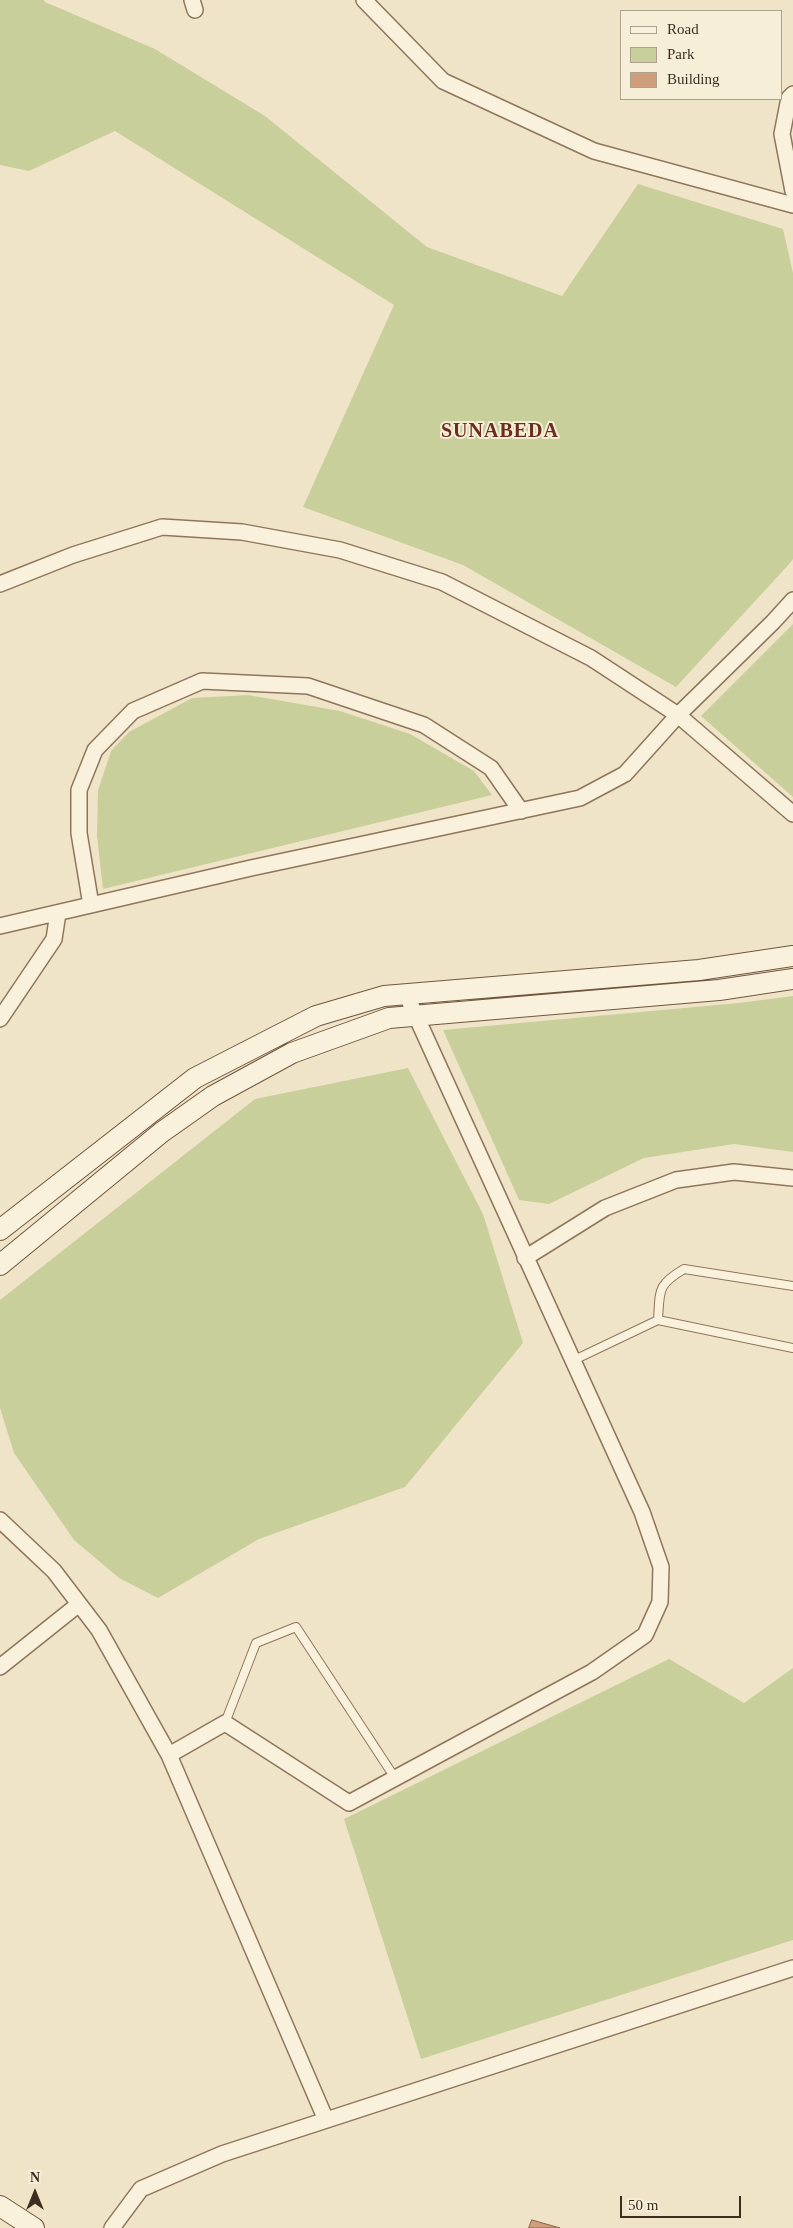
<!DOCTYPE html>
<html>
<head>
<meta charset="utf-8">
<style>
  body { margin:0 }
  #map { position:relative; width:793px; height:2228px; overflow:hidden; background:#f0e4c8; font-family:Georgia,serif }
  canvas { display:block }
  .legend { position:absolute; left:620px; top:10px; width:162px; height:90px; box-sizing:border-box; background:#f7eed8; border:1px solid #ada18e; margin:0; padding:6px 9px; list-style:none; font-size:15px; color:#3d2e20 }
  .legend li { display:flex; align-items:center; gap:10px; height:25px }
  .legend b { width:25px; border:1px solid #ada18e }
  .north { position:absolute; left:10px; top:2168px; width:50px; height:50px; -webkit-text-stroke:4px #f7eed8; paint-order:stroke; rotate:0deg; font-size:14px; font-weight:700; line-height:20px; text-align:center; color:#3d2e20 }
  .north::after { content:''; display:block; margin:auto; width:18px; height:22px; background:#3d2e20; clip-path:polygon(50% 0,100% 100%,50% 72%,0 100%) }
  .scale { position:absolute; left:620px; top:2196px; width:121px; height:22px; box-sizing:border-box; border:2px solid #3d2e20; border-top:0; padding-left:6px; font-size:15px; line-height:18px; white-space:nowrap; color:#3d2e20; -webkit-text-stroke:4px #f7eed8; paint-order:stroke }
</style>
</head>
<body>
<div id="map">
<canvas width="793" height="2228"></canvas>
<ul class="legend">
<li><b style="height:6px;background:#faf1dc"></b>Road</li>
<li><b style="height:14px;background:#c9cf9b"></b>Park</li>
<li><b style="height:14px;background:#cf9f7d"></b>Building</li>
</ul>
<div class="north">N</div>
<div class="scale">50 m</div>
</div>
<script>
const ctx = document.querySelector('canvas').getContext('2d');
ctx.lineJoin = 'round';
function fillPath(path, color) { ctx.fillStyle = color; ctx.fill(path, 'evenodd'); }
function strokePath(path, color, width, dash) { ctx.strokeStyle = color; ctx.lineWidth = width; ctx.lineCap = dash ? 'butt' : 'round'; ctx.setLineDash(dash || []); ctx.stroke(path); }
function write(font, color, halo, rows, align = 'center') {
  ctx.font = font + ' Georgia,serif'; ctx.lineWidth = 4; ctx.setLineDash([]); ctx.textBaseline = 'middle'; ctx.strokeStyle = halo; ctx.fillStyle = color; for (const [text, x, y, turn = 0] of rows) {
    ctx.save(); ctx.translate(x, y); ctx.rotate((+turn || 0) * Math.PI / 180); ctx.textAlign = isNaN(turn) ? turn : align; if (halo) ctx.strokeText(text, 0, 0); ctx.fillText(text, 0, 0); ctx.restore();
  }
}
fillPath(new Path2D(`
  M0,0H44L45,2L155,49L265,116L427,247L562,296L638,184L783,229L793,273V559L791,562L676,687L463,565L303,507L394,305L115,131L29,171L0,165Z
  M793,624V797L701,716Z
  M248,695L340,711L410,734L474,771L492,795L103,889L97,836L98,790L111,751L129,732L192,698Z
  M793,996V1152L734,1144L644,1158L549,1204L519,1200L443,1030L739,1003Z
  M408,1068L483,1214L523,1343L405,1487L259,1539L158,1598L119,1578L74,1540L14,1453L0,1408V1300L255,1099Z
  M669,1659L744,1703L793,1668V1940L421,2059L344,1819Z`), '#c9cf9b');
const building = new Path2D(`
  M532,2220L560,2228H529Z`);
fillPath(building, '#cf9f7d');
strokePath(building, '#8d5f41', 1);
const lane = new Path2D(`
  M658,1320C660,1290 657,1285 684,1269L793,1286
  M572,1361L658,1320L793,1348
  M225,1723L256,1643L296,1627L395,1778`);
const street = new Path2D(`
  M192,0L195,10
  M364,0L443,81L594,151L793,205
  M793,94L789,98L782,134L793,191
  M0,584L73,555L162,527L242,532L340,550L442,582L591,658L678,715L793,814
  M91,905L79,833V790L95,750L133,711L202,681L308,686L424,725L491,768L521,811
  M0,926L251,868L580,798L625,774L678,715L773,622L793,600
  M0,1019L54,939L58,913
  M525,1258L605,1208L676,1180L734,1172L793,1178
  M0,1520L54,1571L99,1630L169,1755L326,2120
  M0,1667L79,1604
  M169,1755L225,1723L349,1803L592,1672L645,1635L660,1602L661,1567L642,1512L406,994
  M112,2228L141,2189L222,2154L793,1968`);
const secondary = new Path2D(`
  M0,1230L195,1078L316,1016L384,996L699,970L793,956
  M0,1265L162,1132L213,1096L292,1053L389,1018L719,990L793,979
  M0,2206L34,2228`);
strokePath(lane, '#8d765c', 10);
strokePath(street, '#8d765c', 18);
strokePath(secondary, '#6f573f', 22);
strokePath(lane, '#faf1dc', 8);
strokePath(street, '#faf1dc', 15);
strokePath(secondary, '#faf1dc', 20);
ctx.letterSpacing = '1px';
write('bold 20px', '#6b2e1e', '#f7eed8', [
  ["SUNABEDA",500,432]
]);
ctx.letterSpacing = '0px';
</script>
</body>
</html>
